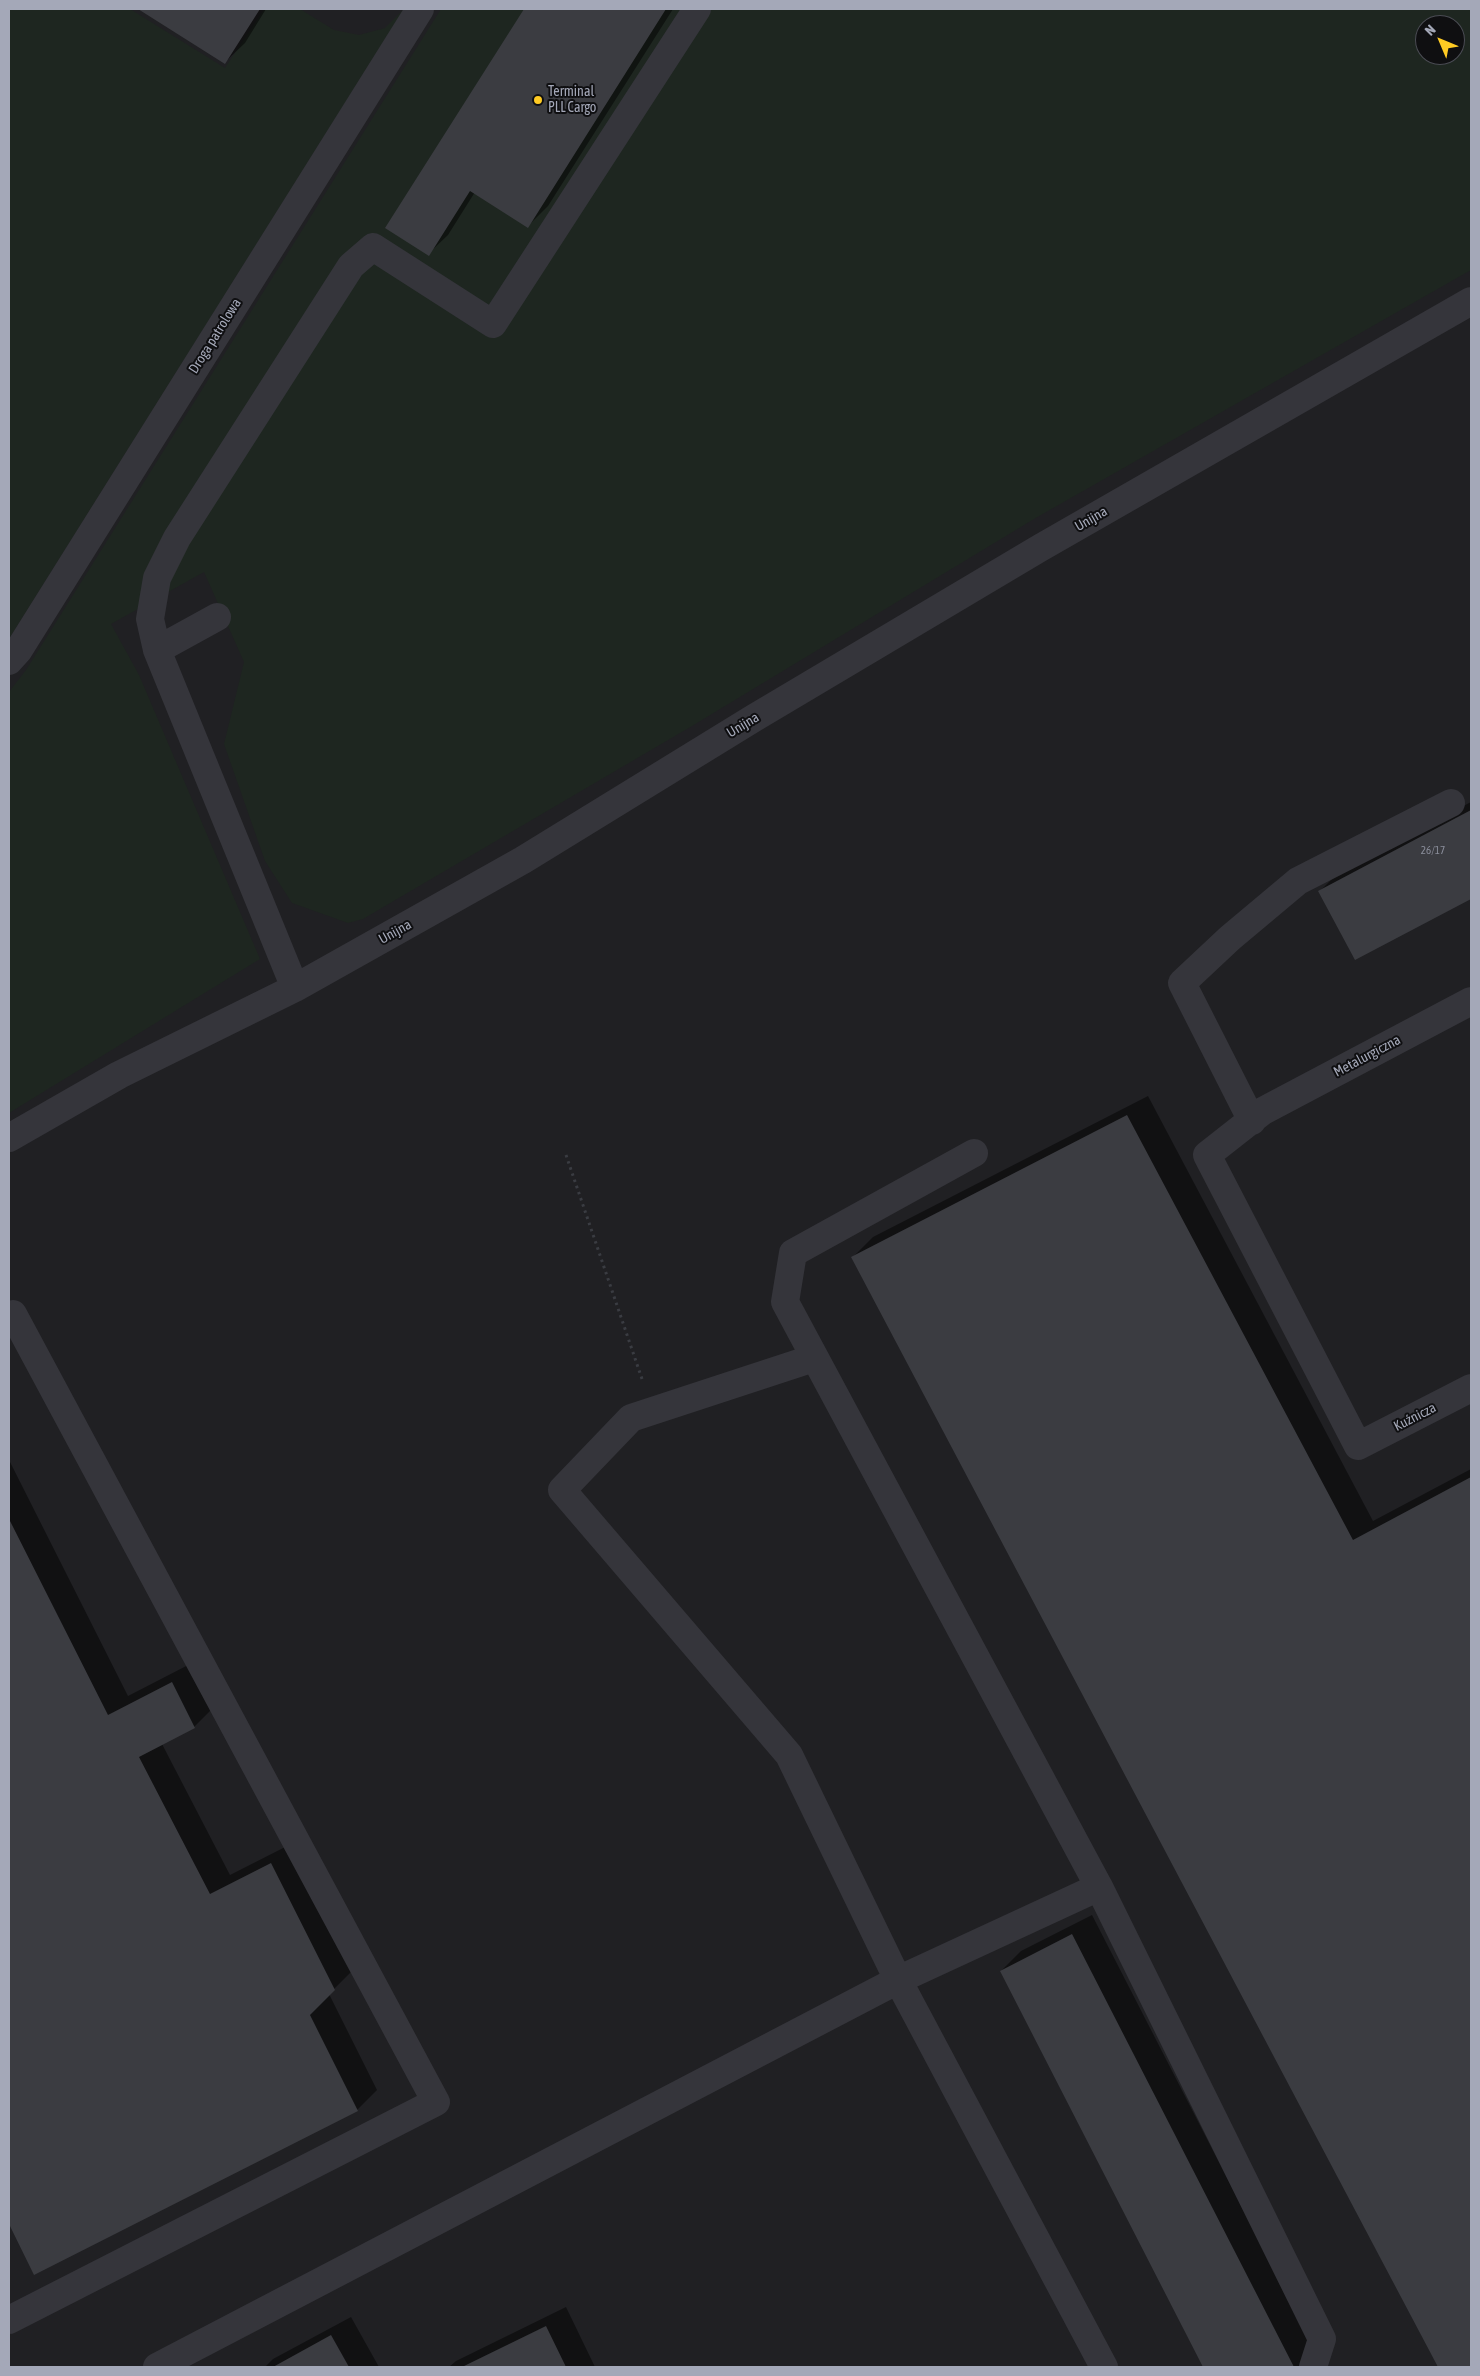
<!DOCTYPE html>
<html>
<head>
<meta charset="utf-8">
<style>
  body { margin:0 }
  #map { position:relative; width:1480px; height:2376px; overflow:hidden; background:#141416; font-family:"Asap Condensed",sans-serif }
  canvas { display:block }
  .frame { position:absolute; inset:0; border:10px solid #a4a8b8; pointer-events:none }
  .north { position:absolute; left:1415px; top:15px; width:50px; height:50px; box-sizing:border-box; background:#0f0f11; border:1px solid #4b4c54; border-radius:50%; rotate:315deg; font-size:14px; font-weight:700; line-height:20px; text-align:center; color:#a4a8b8 }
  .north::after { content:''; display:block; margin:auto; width:18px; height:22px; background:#ffcb23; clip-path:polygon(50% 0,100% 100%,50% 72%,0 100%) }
</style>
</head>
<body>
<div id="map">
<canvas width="1480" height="2376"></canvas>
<div class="frame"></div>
<div class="north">N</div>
</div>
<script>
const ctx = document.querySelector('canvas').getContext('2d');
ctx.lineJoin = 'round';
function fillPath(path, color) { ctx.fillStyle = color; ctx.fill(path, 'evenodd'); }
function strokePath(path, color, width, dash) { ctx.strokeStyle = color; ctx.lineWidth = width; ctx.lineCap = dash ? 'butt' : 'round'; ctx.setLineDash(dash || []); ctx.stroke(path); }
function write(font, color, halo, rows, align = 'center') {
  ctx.font = font + ' "Asap Condensed",sans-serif'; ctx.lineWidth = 4; ctx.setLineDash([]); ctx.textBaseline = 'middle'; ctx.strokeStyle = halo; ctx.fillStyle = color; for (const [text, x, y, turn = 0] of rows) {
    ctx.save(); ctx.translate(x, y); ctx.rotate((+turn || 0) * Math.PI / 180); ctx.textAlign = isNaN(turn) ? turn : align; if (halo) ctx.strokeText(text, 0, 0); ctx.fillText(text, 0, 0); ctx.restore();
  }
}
fillPath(new Path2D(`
  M9,9H1471V2367H9ZM1425,25H1455V55H1425Z`), '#202023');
fillPath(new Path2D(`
  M9,9H130L225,68L264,9H300L334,30L359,35L385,28L404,9L9,639Z
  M441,9H1471V270L1034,519L692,726L363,919L348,923L292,903L265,861L224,744L244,662L204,572L111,624L139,675L260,959L9,1113V692L26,670ZM1425,25H1455V55H1425Z`), '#1e2620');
fillPath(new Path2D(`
  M140,9H266L245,43L225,62Z
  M525,9H673L548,206L528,226L475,192L448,235L428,254L387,228Z
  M1471,802V897L1355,958L1320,891L1340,871Z
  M1148,1096L1373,1521L1471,1469V2367H1440L853,1257L873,1237Z
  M9,1460L128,1696L192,1663L214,1707L194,1727L162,1744L230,1875L291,1844L354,1969L329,1994L377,2090L357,2110L35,2273L9,2222Z
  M1092,1915L1319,2357L1309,2367H1205L1001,1971L1021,1951Z
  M566,2307L595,2367H449L456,2361Z
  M351,2317L379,2367H265L273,2359Z`), '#0007');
fillPath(new Path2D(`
  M138,9H260L225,64Z
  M524,9H666L528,228L470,191L429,256L385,228Z
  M1471,810V899L1355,960L1318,891Z
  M1127,1115L1353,1540L1471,1477V2367H1438L851,1257Z
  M9,1519L108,1715L172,1682L195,1728L139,1757L210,1894L271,1863L335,1990L310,2015L358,2111L34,2275L9,2224Z
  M1072,1934L1294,2367H1203L1000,1971Z
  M546,2326L566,2367H462Z
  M331,2335L349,2367H273Z`), '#3b3c41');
strokePath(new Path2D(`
  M566,1155L642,1379`), '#3a3c42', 3, [2.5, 4]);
strokePath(new Path2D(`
  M217,617L157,650L295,988
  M157,650L150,619L157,578L177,538L351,266L373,247L493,324L697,9
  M9,661L18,651L420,9
  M1471,1001L1263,1111L1207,1155L1358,1446L1471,1388
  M1252,1121L1182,983L1230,938L1298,881L1451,803
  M9,1138L119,1075L295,988L523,860L754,718L1040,548L1471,301
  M974,1153L793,1253L785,1302L1099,1887L1322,2339L1313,2367
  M9,1316L13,1314L436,2102L9,2320
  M814,1358L631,1418L562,1490L789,1755L898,1980L1104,2367
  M157,2367L898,1980L1099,1887`), '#35353b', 28);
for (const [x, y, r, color] of [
  [538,100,5,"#ffcb23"]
]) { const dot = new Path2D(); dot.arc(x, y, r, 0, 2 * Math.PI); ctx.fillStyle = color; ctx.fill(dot); strokePath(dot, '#0f0f11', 2); }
write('11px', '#8a8d9a', null, [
  ["26/17",1433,851]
]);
write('14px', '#a4a8b8', '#0f0f11', [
  ["Terminal",548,92],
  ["PLL Cargo",548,108]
], 'left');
write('14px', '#a4a8b8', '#0f0f11', [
  ["Droga patrolowa",215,336,-58],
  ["Unijna",1091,519,-30],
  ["Unijna",743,725,-31],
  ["Unijna",395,932,-29],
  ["Metalurgiczna",1367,1056,-28],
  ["Kuźnicza",1415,1417,-27]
]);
</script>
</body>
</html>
